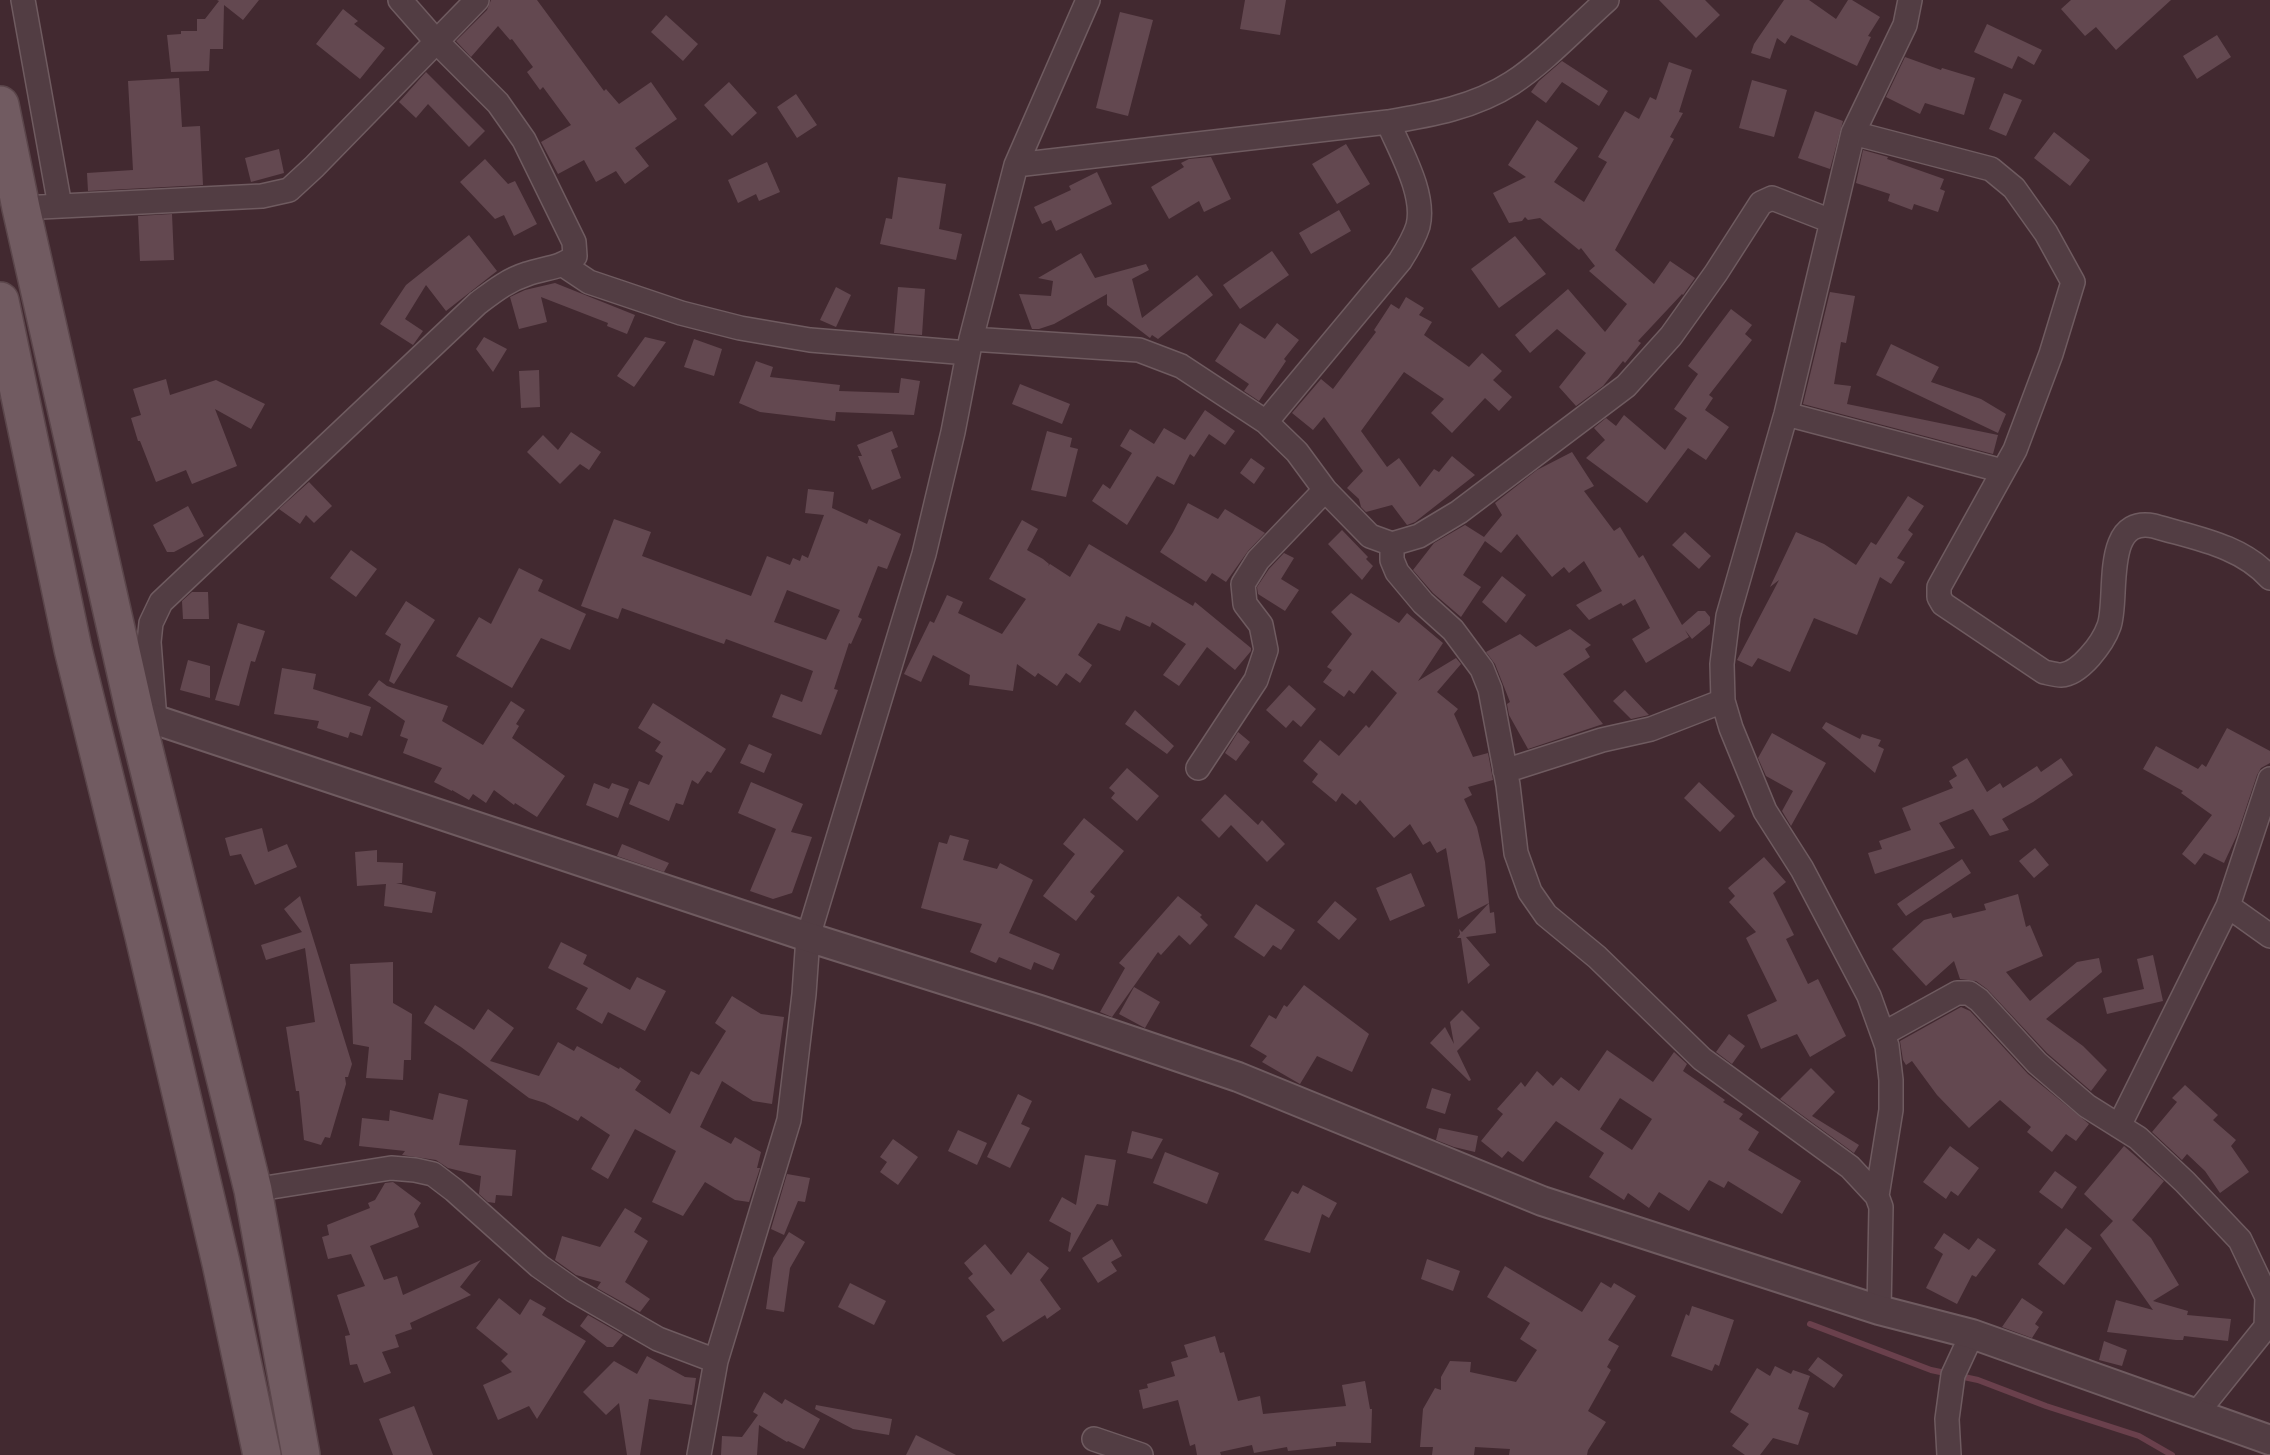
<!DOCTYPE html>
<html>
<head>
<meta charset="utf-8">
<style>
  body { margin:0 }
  canvas { display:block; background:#422930 }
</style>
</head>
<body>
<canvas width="2270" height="1455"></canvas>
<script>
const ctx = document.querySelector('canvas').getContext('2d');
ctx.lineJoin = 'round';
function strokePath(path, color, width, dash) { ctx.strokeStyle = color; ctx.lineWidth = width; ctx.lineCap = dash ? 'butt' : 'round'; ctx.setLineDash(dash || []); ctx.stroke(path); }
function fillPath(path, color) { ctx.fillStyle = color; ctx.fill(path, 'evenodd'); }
strokePath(new Path2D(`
  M1810,1324L1931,1370L1978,1380L2046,1406L2139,1436L2172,1455`), '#6a404c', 6);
fillPath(new Path2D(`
  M217,0H259L243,20L224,5L223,49H210L209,71L171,72L167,35L181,34V31H197V19H205L219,1Z
  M491,0H537L604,91L606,89L619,104L651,82L677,119L635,148L649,166L625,184L616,171L596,182L584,160L558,174L541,142L571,125L543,87L540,90L527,72L533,67L512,39L510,40L498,26L471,57L456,41L487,10Z
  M1245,0H1286L1280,35L1240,29Z
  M1659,0H1705L1720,15L1696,38Z
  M1784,0H1809L1836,19L1848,0H1852L1880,17L1868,36L1871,37L1857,66L1791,35L1785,44L1777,38L1770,59L1751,53L1754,44Z
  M2071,0H2171L2116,50L2096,27L2085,36L2061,9Z
  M343,9L358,21L354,24L385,48L360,79L316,44Z
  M1120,12L1153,20L1128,116L1096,108Z
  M666,15L698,44L683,61L651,32Z
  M1987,24L2042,50L2034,65L2018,56L2012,69L1974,52Z
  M2217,35L2231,57L2197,79L2183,56Z
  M1905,57L1941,70L1942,68L1975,78L1964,115L1925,103L1920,114L1886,97Z
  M1562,61L1608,91L1599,106L1562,82L1546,103L1531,92L1539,81Z
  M1669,62L1692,70L1679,112L1683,113L1670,137L1674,139L1615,250L1654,284L1670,261L1695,278L1683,295L1682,294L1638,341L1641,343L1625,363L1623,361L1603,386L1576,406L1559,387L1586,353L1557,329L1530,353L1515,335L1568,289L1605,332L1627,304L1589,271L1595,266L1581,248L1579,250L1540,218L1528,220L1525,217L1522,221L1509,223L1493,193L1526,177L1508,165L1537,120L1578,148L1554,182L1584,202L1607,162L1598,157L1625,111L1639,119L1650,97L1656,100Z
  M426,72L485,131L469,147L428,104L416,118L399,102Z
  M179,78L182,127L200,126L203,185L88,191L87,173L133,170L128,81Z
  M1752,80L1787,90L1774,137L1739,128Z
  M729,82L757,113L732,136L704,105Z
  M2004,93L2022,100L2006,136L1989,129Z
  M796,94L817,125L797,138L777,107Z
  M1815,111L1843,121L1830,169L1798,158Z
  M2054,132L2090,160L2070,186L2034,158Z
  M1346,144L1370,184L1337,204L1312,164Z
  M279,149L284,173L251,182L245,158Z
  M1863,150L1888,157L1887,159L1944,179L1940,189L1945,191L1938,212L1914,204L1912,210L1888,201L1890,194L1856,183Z
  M1211,157L1231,199L1204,212L1199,201L1169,219L1151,187L1184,167L1181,163L1189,159Z
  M485,159L508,184L515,181L537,224L514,236L504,215L495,219L460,182Z
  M767,162L780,192L759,201L756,194L738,203L728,180Z
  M1097,172L1112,204L1056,231L1051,220L1042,224L1034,207L1071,190L1069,186Z
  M898,177L946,184L939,229L962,234L956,260L880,244L886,218L892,219Z
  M1339,210L1351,231L1311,254L1299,233Z
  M172,214L174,260L140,261L138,216Z
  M469,235L497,271L446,311L426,285L405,319L423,331L413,345L380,324L406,285Z
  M1515,236L1546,274L1499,308L1471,269Z
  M1272,251L1289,275L1240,309L1223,285Z
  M1081,253L1095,278L1146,264L1149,270L1132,279L1142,318L1197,275L1213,295L1158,339L1152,335L1150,338L1107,305V294L1054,324L1039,329H1032L1019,294L1051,296L1053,281L1038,278Z
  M555,283L635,315L627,334L607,326L608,323L541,297L547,322L519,329L510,297L525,290Z
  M836,287L851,295L836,327L820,320Z
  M898,287L925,289L922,335L894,333Z
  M1830,292L1855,296L1846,343L1841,342L1834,384L1851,386L1847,404L1998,435L1993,454L1803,404Z
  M1406,297L1424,308L1419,315L1432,322L1424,335L1469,367L1482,353L1502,371L1493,380L1512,397L1499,411L1485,398L1452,433L1431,413L1444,399L1404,372L1361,431L1387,467L1399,458L1420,487L1434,469L1439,472L1452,456L1475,475L1415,522L1407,525L1392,505L1366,512L1361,507L1359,499L1347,488L1363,471L1324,417L1313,430L1292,413L1321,379L1333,389L1376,332L1374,330L1391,304L1399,309Z
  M1731,309L1752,325L1745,334L1752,340L1709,395L1713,398L1705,410L1729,427L1706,460L1688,448L1647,503L1586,458L1605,440L1594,428L1606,418L1616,426L1624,415L1665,450L1687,418L1674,409L1698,374L1688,366Z
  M1240,323L1265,339L1277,323L1299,340L1284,359L1286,361L1259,401L1244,391L1249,384L1215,361Z
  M484,337L507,349L493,372L476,349Z
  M645,337L666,342L634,387L617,376Z
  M694,339L722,349L714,376L684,367Z
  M1891,344L1939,367L1931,382L1981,399L2006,414L1998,433L1876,375Z
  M756,361L773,367L770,377L840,385L839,391L899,393L901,378L920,381L914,415L836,412L835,421L760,412L739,403Z
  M539,370L540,407L521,408L519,371Z
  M166,379L170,395L216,380L265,404L251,429L215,409L237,466L192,484L186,470L156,482L140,441H138L131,418L141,415L133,389Z
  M1020,384L1070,404L1062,424L1012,404Z
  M1205,410L1235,431L1225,445L1209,434L1194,457L1190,454L1174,485L1157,476L1127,525L1092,501L1103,484L1110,489L1132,453L1120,446L1130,429L1154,444L1164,428L1185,440Z
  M892,431L898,447L891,450L901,478L872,490L858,456H862L857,445Z
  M1047,431L1072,438L1070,447L1078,449L1066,497L1031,490Z
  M571,432L601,452L589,470L580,464L560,484L527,452L543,435L558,450Z
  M1572,452L1594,486L1584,491L1614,531L1620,527L1639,558L1643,555L1682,625L1698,611H1705L1710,617V624L1692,639L1685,630L1689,637L1646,663L1632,639L1650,628L1635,599L1623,606L1621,603L1589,620L1576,605L1602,591L1584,561L1569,573L1564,567L1552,577L1517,534L1501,553L1485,541L1463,575L1481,587L1461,617L1433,593L1413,570L1434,543L1465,525L1484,537L1502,515L1495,503L1537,470Z
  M1251,458L1265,468L1254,484L1240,473Z
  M309,482L332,506L314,523L306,515L300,524L279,509Z
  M808,489L834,492L832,508L867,524L869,519L901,534L887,569L878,566L858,617L862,619L851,644L849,643L834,689L838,690L821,735L772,717L781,694L802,702L813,671L726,639L724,644L622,608L618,619L581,606L614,519L651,532L642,556L751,596L767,556L790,565L793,558L800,561L802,555L808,558L824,515L805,513ZM787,590L840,610L826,640L774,622Z
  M1908,496L1924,506L1908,530L1913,534L1897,558L1905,562L1891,584L1880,577L1857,635L1814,618L1790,672L1758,658L1752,667L1737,660L1779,580L1770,587L1796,532L1824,544L1856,565L1871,542L1876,545Z
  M1188,503L1218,519L1225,509L1265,533L1248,551L1226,582L1212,573L1206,582L1160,552L1173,532Z
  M188,506L204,536L174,552H167L153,525Z
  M1022,520L1038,529L1027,550L1043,559L1049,564L1048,566L1050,564L1070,577L1089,544L1193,606L1195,602L1251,648V651L1235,670L1207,647L1179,686L1163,675L1186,644L1152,622L1150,627L1126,616L1120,631L1098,623L1078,655L1092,665L1080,683L1066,673L1057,686L1038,673L1035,677L1017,664L1013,691L969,685L970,675L933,655L921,682L904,674L930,621L934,623L947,595L963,602L958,613L1002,634L1026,599L989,579Z
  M1342,530L1368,557L1366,559L1373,566L1362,580L1328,544Z
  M1685,532L1711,556L1699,569L1672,545Z
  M351,550L377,569L356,597L330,578Z
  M1284,553L1294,558L1281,579L1299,590L1285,611L1258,594L1257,587L1269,569Z
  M519,568L543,580L538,591L586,614L570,650L541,638L512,688L456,656L479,617L491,624Z
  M1502,576L1526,595L1506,623L1482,602Z
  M192,592H208L209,619H183L182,601Z
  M1351,593L1399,623L1407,613L1443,643L1418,681L1456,658L1461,664L1437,692L1458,709L1454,714L1473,757L1488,753L1493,780L1468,787L1472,795L1464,799L1477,827L1485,862L1490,913L1494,912L1496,933L1466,937L1490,965L1468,984L1461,938H1457L1460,934L1459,929L1462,932L1489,903L1458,919L1446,848L1437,853L1430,841L1423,845L1410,824L1394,838L1360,800L1356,805L1342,793L1336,802L1312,782L1318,774L1303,761L1320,740L1339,756L1366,725L1369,728L1397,693L1372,670L1354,694L1349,690L1344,697L1323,682L1332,670L1327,667L1352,634L1331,612Z
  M406,601L435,620L394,684L389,681L401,644L385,634Z
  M238,623L265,631L255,662L251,661L239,706L215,700Z
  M1570,629L1591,645L1585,649L1590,657L1563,674L1603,724L1528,749L1509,715L1507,704L1510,702L1495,664L1486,652L1520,634L1536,647Z
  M188,660L210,666V698L180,690Z
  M282,668L316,674L313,689L371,707L362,736L350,732L348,738L317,728L319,721L274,714Z
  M379,680L387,686L448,706L442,721L483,745L511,701L525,710L516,724L519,726L512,738L565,776L537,817L515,803L514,805L494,790L486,803L473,794L469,800L452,790V791L434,782L442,768L403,753L408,739L400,736L405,721L368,695Z
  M1289,685L1316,709L1301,727L1293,720L1286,728L1266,710Z
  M1625,690L1649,715L1631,719L1613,701Z
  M653,703L726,749L711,773L707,771L698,784L692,780L683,805L676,803L669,821L629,804L639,781L649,785L663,756L655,751L661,742L638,728Z
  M1135,710L1174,746L1167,754L1125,724Z
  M1826,722L1860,739L1862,734L1881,740L1878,746L1884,749L1875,773L1822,728Z
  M2227,728L2270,751V763L2261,768L2257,775L2237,835L2224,863L2204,853L2195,865L2182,854L2212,815L2181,793L2183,791L2143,769L2156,746L2198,769L2202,764L2206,767Z
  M1238,732L1250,742L1236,761L1225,753Z
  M1772,733L1826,763L1791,826L1782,811L1793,791L1766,776L1758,758Z
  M749,744L772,754L764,773L740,763Z
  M1967,758L1987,792L2000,783L2003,788L2037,766L2041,772L2061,758L2073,775L2033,802L2002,819L2009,830L1990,836L1973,809L1939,823L1955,848L1875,874L1868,853L1882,849L1879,841L1911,830L1902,808L1953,788L1949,781L1957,776L1952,767Z
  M1127,768L1159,796L1137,821L1111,798L1115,793L1109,788Z
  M751,782L803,804L791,832L812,837L792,893L773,899L750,891L776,829L738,813Z
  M1699,782L1735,816L1720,832L1684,798Z
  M594,783L609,789L612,783L629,789L618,818L586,805Z
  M1225,794L1258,825L1262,820L1285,844L1267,862L1231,825L1219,838L1201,820Z
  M1084,818L1124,851L1090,892L1095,896L1076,921L1043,896L1075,854L1063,844Z
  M262,828L268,852L287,844L297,867L255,885L241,854L230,856L225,838Z
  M950,835L969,840L963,860L997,869L1000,863L1033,880L1009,933L1060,954L1053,970L1034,962L1031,970L999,957L996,963L970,952L982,924L921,908L939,842L947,844Z
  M622,844L669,863L664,872L617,856Z
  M2035,848L2049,865L2034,878L2019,861Z
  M377,850V862L403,863L402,883H396L436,892L432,913L384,906L386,884L357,886L355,852Z
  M1764,857L1786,882L1773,893L1794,935L1786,939L1808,984L1818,979L1846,1036L1810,1057L1797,1034L1761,1049L1747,1015L1777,1001L1746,938L1756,932L1729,902L1735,896L1728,888Z
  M1962,859L1971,873L1906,916L1897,904Z
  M1411,873L1425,906L1390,921L1376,888Z
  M2018,894L2026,927L2030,925L2043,956L2006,972L2030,1001L2077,962L2099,958L2102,972L2046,1019L2083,1046L2107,1070L2091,1091L2047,1053L1987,989L1976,981L1960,979L1954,961L1926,986L1892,949L1924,920L1951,913L1953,918L1986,910L1984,904Z
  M300,896L352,1064L348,1077H345L346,1084L330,1138L325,1137L321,1145L304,1140L299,1091H296L286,1027L315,1022L305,948L266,960L261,945L302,932L284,909Z
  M1178,896L1202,915L1200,917L1208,925L1190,945L1179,935L1161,955L1158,952L1112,1017L1100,1012L1125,968L1119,963Z
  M1335,901L1357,919L1339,940L1317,922Z
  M1256,904L1295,930L1281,950L1273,945L1264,957L1234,937Z
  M561,942L587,955L583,964L630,990L637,977L666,991L645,1031L608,1012L602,1024L576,1009L588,988L548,968Z
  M2153,955L2163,1001L2107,1014L2103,998L2144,989L2137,959Z
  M393,962V1003L412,1014L411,1060H404L403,1080L366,1078L369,1047L353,1044L350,964Z
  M1304,985L1369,1034L1352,1072L1317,1056L1300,1084L1262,1062L1267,1056L1250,1046L1269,1015L1276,1019L1284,1005L1287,1007Z
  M1134,987L1160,1002L1145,1028L1119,1014Z
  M732,996L761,1014L784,1017L772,1104L753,1101L722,1081L700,1127L731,1144L735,1137L761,1152L757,1168H760L749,1202L735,1200L705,1182L683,1216L652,1202L676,1151L635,1129L608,1179L591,1169L610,1135L581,1116L578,1121L545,1103L529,1098L461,1047L424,1023L435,1005L474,1030L488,1009L514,1028L490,1061L539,1076L558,1042L574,1051L577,1046L619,1069L620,1067L641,1081L635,1090L670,1114L691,1071L699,1075L726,1031L715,1023Z
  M1961,1007L1970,1011L2028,1074L2089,1124L2076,1141L2066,1134L2052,1152L2027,1132L2031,1127L2000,1100L1969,1128L1937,1095L1912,1061L1906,1065L1903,1060L1900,1041Z
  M1462,1010L1480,1028L1457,1051L1471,1080L1469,1081L1430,1043L1445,1027L1454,1044L1450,1022Z
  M1729,1034L1745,1046L1732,1064L1716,1052Z
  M1607,1050L1653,1082L1674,1052L1687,1064L1683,1071L1725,1100L1723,1102L1743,1114L1739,1119L1759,1132L1748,1150L1801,1181L1782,1214L1728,1181L1724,1188L1709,1180L1689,1211L1659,1192L1649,1208L1628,1193L1624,1200L1589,1177L1604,1153L1556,1121L1523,1162L1508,1151L1502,1158L1481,1141L1503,1114L1497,1109L1521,1082L1525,1087L1537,1071L1553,1086L1561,1077L1579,1091ZM1620,1098L1652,1119L1632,1150L1600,1129Z
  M1811,1068L1835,1092L1812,1116L1859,1145L1854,1153L1780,1099Z
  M2185,1085L2218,1115L2213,1120L2236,1140L2231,1146L2249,1172L2220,1193L2205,1171L2187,1154L2182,1160L2152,1132L2177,1102L2172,1098Z
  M1432,1088L1451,1094L1445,1114L1426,1108Z
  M439,1093L468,1100L459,1145L516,1150L512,1196L496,1195L495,1203L488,1202L479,1194L481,1176L448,1168L436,1160L402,1155L405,1151L359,1146L362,1118L389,1121L390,1110L433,1120Z
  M1018,1094L1032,1101L1021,1124L1030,1128L1010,1168L987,1157Z
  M1439,1128L1478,1136L1475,1152L1454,1147L1436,1140Z
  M958,1130L987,1143L977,1165L948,1151Z
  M1132,1131L1163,1139L1152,1159L1127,1153Z
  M893,1139L918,1157L898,1185L880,1172L887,1162L880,1157Z
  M1950,1146L1979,1168L1958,1196L1951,1191L1946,1199L1923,1182Z
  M2124,1146L2164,1181L2132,1220L2151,1238L2179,1285L2153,1301L2188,1311L2187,1315L2231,1319L2228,1341L2184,1336L2183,1340H2176L2107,1332L2116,1300L2153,1310L2100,1235L2113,1221L2084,1194Z
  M1165,1152L1219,1173L1207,1204L1153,1183Z
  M1085,1155L1116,1160L1108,1206L1097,1204L1070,1252L1068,1251L1071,1233L1049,1221L1062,1197L1076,1205Z
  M2055,1171L2077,1187L2062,1209L2039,1192Z
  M787,1174L810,1178L805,1202L798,1201L784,1235L771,1229Z
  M393,1182L421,1203L414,1214L419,1227L370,1246L384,1280L397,1276L403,1295L481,1260L460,1287L471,1295L410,1323L412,1329L395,1335L399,1347L382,1352L391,1373L364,1383L357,1364L350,1365L345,1336L350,1335L337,1295L365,1286L351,1254L328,1259L322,1237L329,1235L327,1225L370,1208L368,1203L375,1200L385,1183Z
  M1303,1185L1337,1203L1329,1218L1322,1214L1310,1253L1264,1240L1292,1191L1298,1194Z
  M625,1208L642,1218L634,1232L648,1241L625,1282L650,1299L640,1312L597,1288L601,1282L576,1275L555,1260L562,1236L600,1247Z
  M2066,1228L2092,1248L2064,1285L2038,1264Z
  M789,1232L805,1242L790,1268L784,1312L766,1309L773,1258Z
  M1944,1233L1969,1250L1978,1238L1996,1250L1976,1277L1972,1275L1957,1304L1926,1288L1943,1254L1934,1248Z
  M1112,1239L1122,1256L1111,1262L1117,1271L1098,1283L1082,1258Z
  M985,1244L1011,1275L1028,1252L1049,1268L1040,1280L1061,1309L1047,1319L1045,1315L1003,1342L986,1316L995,1310L968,1278L973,1274L964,1263Z
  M1427,1259L1460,1271L1453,1291L1421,1279Z
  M1505,1266L1582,1312L1601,1282L1611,1288L1614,1283L1636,1296L1608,1340L1619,1346L1607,1367L1611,1370L1588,1411L1606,1422L1588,1450L1587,1455H1509L1510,1449L1475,1447L1474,1455H1432L1433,1447H1420L1423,1409L1435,1388L1441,1390V1377L1450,1361L1471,1362L1470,1372L1516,1382L1537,1350L1520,1339L1530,1323L1487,1297Z
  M850,1283L886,1301L874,1325L838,1307Z
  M499,1298L520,1315L530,1299L546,1308L542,1315L586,1341L537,1419L529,1406L498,1420L483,1385L512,1372L501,1361L508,1354L476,1328Z
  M2022,1298L2043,1312L2035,1324L2039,1327L2032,1338L2002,1327Z
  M1692,1306L1734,1320L1719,1366L1715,1364L1712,1371L1671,1356L1686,1314L1689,1316Z
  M588,1315L623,1335L613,1347H607L580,1326Z
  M1215,1336L1220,1353L1224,1352L1238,1401L1260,1396L1263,1414L1346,1406L1342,1385L1365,1381L1370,1409H1372L1371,1443L1336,1442V1446L1288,1451L1287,1447L1254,1453L1252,1445L1220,1452L1221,1455H1197L1195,1444L1190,1446L1178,1400L1143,1409L1139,1390L1148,1388L1147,1384L1175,1376L1171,1362L1188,1357L1184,1345Z
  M2104,1341L2127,1350L2122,1366L2099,1360Z
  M647,1356L685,1377L696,1378L692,1405L649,1399L640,1455H627L619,1403L606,1415L583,1392L614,1361L637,1374Z
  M1818,1357L1843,1375L1834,1388L1808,1370Z
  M1775,1366L1791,1374L1793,1370L1810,1376L1798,1409L1809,1413L1798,1445L1773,1438L1760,1455H1745L1732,1446L1749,1424L1730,1412L1757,1368L1770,1376Z
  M764,1392L782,1404L785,1399L820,1419L804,1449L788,1441L787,1442L759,1425L757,1455H721L722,1436L742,1437L758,1415L753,1412Z
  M816,1405L892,1419L889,1435L853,1429L815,1409Z
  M414,1406L433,1455H393L379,1419Z
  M916,1435L956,1455H906Z`), '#634850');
const minor = new Path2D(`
  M23,0L60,206
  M1853,133L1991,169L2014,188L2046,233L2073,282L2051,354L2015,450L1939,587V597L1943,604L2044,672C2049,673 2056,675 2061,675C2080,674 2103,643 2109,626C2119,599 2101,515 2154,526C2194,538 2241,545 2270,578
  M1016,165L1388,122C1431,115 1475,107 1512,83C1543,63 1579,25 1607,0
  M21,208L262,196L289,190L314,167L477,0
  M562,264L589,282L681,313L740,328L810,340L968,353
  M971,339L1139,350L1181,366L1266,422L1297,452L1325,490L1370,536L1392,544L1419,536L1459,512L1626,386L1671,336L1716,273L1761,203L1772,198L1831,221
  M1786,414L2003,471
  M1266,422L1400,261C1407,250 1414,239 1418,226C1426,194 1400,151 1388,122
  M1392,544V560L1397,572L1423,603L1453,630L1482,669L1490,689L1508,785L1516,853L1530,892L1546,915L1597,957L1702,1059L1850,1167L1877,1196L1881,1207L1879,1310
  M155,720L149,642L151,623L161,602L478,303C494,291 508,280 527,274C543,268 563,268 575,256L574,242L524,140L498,103L436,41L400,0
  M1198,768L1256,680L1266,650L1261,625L1245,604L1243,584L1258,560L1325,490
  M1505,771L1602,740L1651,729L1723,701
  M2228,906L2270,936
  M1883,1034L1957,993H1969L1979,1000L2037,1063L2087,1106L2138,1138L2185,1182L2240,1240L2267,1297L2266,1327L2196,1414
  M2119,1126L2228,906L2270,779
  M253,1190L391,1168L415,1170L433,1174L454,1190L539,1266L573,1290L658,1339L716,1361
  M1877,1196L1891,1110V1080L1887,1046L1869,996L1802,869L1765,811L1731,728L1723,701L1722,664L1728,616L1786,414L1853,133L1905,25L1910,0
  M1094,1439L1141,1455
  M699,1455L716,1361L789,1120L804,994L808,937L924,554L953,432L971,339L1016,165L1088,0
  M1949,1455L1947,1419L1953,1375L1972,1334`);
const tertiary = new Path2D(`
  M135,713L808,937L1040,1010L1238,1077L1542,1201L1879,1310L1972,1334L2270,1440`);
const primary = new Path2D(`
  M0,105L21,208L135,713L253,1190L301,1455
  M0,301L73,649L144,936L221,1263L262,1455`);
strokePath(minor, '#6f5b60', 26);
strokePath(tertiary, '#6f5b60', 32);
strokePath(primary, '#5b464b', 40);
strokePath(minor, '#523d43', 23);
strokePath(tertiary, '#523d43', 28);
strokePath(primary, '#715b61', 37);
</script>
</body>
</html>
